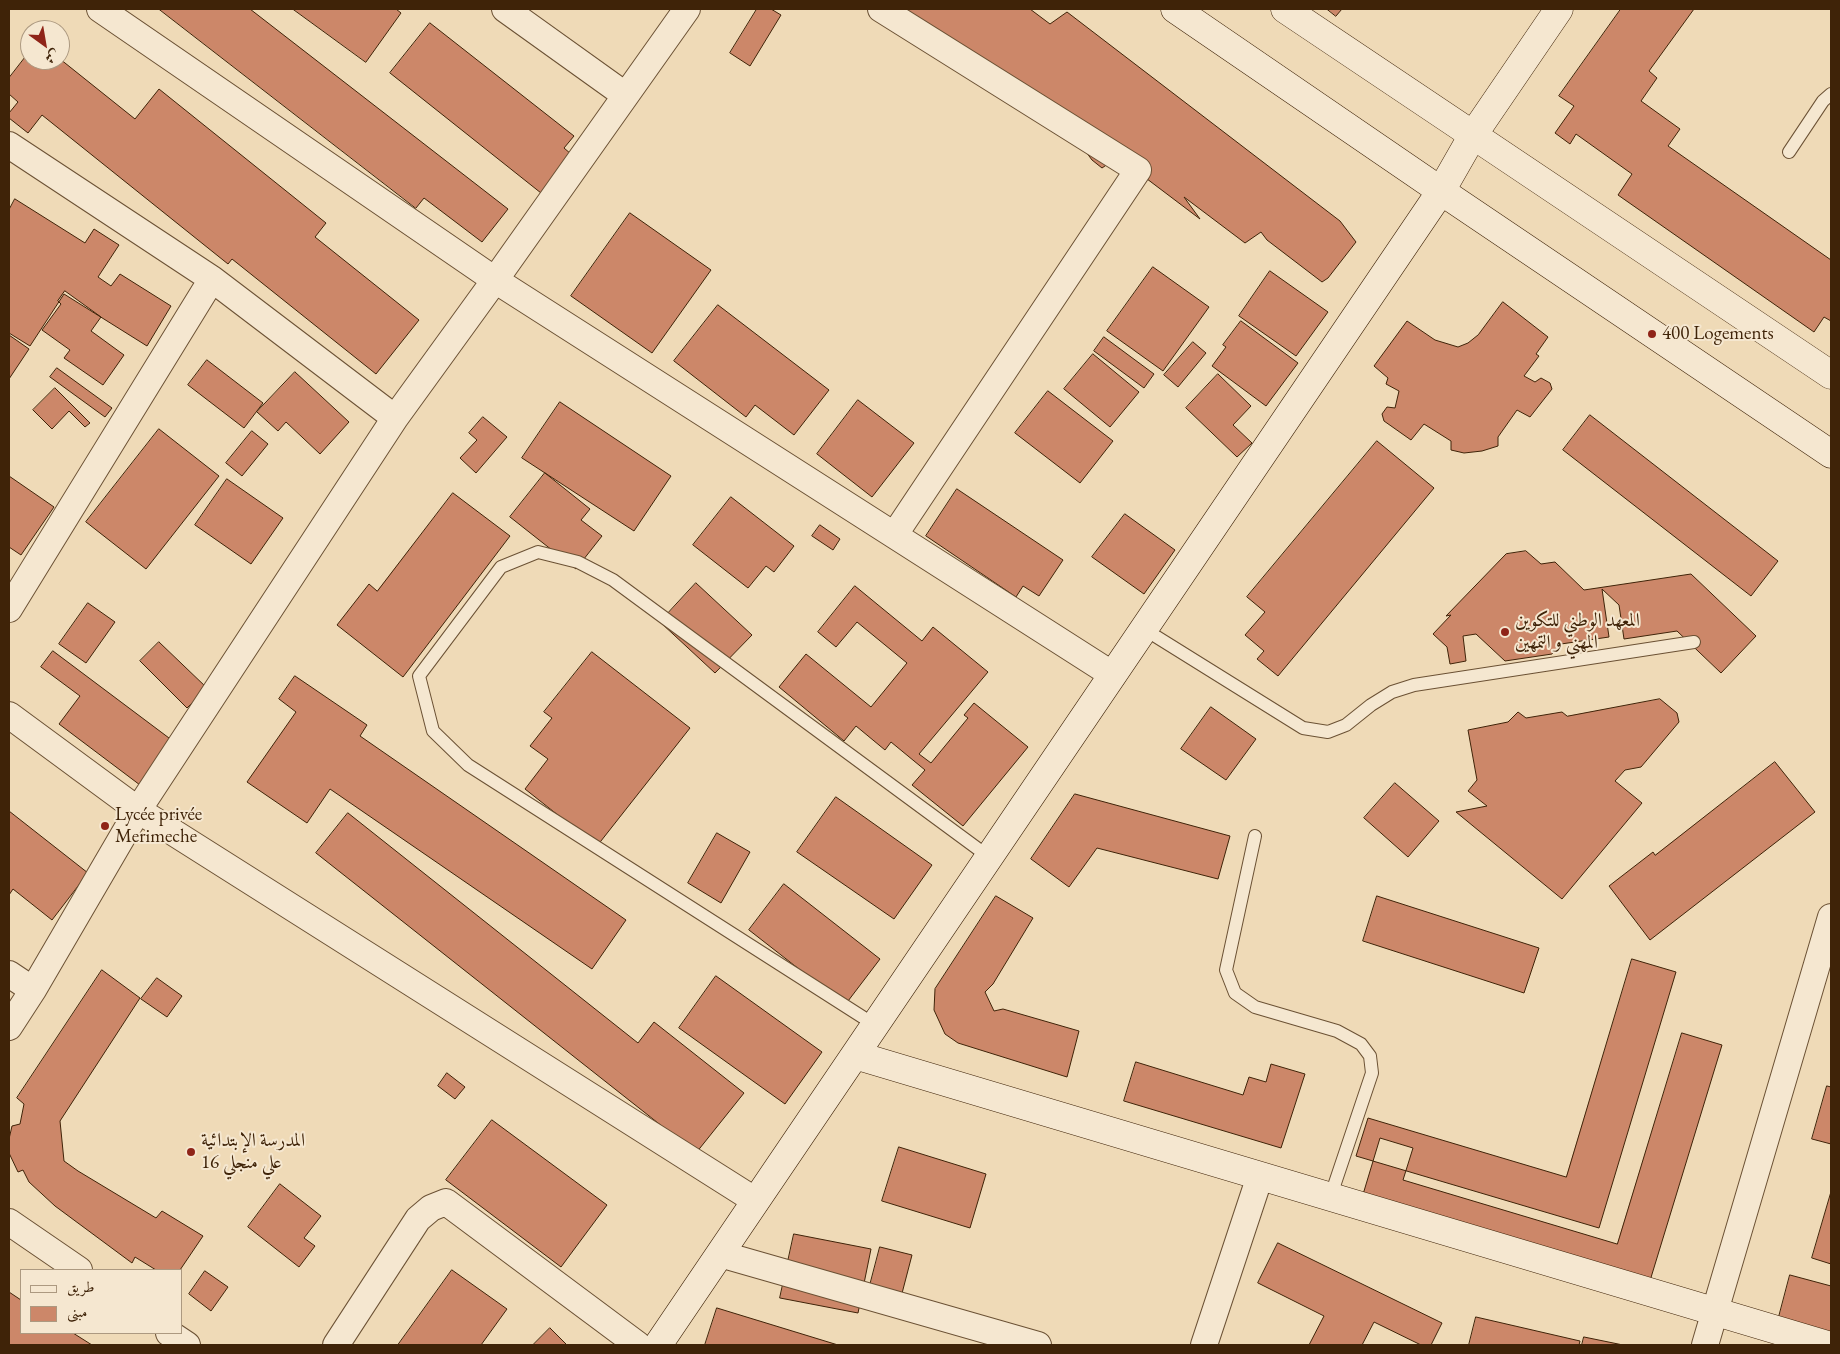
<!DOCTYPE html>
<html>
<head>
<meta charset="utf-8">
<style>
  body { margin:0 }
  #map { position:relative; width:1840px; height:1354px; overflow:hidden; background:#efdab7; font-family:"EB Garamond",Amiri,serif }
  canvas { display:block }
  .frame { position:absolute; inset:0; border:10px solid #3f2308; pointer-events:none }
  .legend { position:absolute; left:20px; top:1269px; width:162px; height:65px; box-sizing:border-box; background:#f5e7d0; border:1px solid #ac9980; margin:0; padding:6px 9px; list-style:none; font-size:15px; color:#3f2308 }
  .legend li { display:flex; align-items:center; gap:10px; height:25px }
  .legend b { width:25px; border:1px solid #ac9980 }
  .north { position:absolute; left:20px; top:20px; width:50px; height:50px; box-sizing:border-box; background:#f5e7d0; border:1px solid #ac9980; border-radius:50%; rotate:148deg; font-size:14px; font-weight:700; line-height:20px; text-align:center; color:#3f2308 }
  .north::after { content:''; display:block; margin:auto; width:18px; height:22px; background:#8f2418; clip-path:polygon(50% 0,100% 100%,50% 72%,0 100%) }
</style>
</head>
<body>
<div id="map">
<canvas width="1840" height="1354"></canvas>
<div class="frame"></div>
<ul class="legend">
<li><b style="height:6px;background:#f5e7d0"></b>طريق</li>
<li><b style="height:14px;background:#cc8769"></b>مبنى</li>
</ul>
<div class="north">ش</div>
</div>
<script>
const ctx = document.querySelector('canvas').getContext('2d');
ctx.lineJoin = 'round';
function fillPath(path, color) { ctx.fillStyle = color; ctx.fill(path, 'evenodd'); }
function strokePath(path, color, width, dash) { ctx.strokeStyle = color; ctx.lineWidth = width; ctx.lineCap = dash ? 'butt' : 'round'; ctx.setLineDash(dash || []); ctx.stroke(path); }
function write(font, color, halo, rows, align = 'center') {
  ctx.font = font + ' "EB Garamond",Amiri,serif'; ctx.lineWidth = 4; ctx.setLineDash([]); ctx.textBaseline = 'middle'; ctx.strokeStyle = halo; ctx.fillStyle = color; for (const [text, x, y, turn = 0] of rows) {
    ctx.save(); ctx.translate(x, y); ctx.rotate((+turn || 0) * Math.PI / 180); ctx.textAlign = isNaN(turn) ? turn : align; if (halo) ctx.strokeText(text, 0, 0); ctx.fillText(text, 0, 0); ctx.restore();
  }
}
const building = new Path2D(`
  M159,9H250L508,209L482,242L424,198L416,208Z
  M293,9H396L401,13L366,62Z
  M757,9H771L781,15L750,66L730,53Z
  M904,9H1030L1050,24L1067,12L1340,221L1356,242L1328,278L1322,282L1267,240L1261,232L1245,243L1184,197L1200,219L1118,157L1102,168L1092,160L1075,137Z
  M1327,9H1342L1336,16Z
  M1621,9H1694L1649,71L1657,78L1641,101L1680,129L1668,146L1831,260V321L1824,317L1814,332L1618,195L1632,174L1576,134L1570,144L1555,133L1574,106L1559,96Z
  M430,23L574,136L564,148L571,154L541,193L390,73Z
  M30,51V60L60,59L135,119L159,89L326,223L315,237L419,320L376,374L232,259L228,264L42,115L28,133L9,118V113L18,102L9,94V78Z
  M15,199L85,243L94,229L119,245L98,277L111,286L120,274L171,306L147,346L64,294L30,346L9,333V210Z
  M630,213L711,270L652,353L571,296Z
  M1153,267L1209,307L1163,371L1107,331Z
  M1270,271L1328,312L1296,356L1239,316Z
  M65,291L101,317L91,331L124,355L103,385L64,358L70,350L42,330L61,304L58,301Z
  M1503,302L1548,337L1536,354L1539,356L1524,376L1535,382L1541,378L1550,383L1552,389L1530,417L1517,410L1498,437V446L1482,451L1464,453L1451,450V441L1424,424L1411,440L1384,421L1382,414L1387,407L1395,408L1399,391L1386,384L1388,378L1374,366L1407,321L1435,340L1458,347L1468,343L1478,335Z
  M718,305L829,390L794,435L755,405L746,417L674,361Z
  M1241,321L1298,363L1266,406L1212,366L1226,347L1223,345Z
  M9,335L29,349L9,379Z
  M1104,337L1154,374L1144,388L1094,351Z
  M1193,342L1206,353L1178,387L1164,375Z
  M1093,354L1139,392L1110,427L1064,389Z
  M207,360L263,403L244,428L188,385Z
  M57,368L112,408L105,417L50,377Z
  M295,372L349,422L320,454L286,422L278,431L257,412Z
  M1218,374L1251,406L1233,425L1252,443L1237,457L1186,408Z
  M55,388L90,423L85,427L69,411L52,429L33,410Z
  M1048,391L1113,441L1080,483L1015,433Z
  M858,400L914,443L872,497L817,454Z
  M560,402L671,476L634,531L522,458Z
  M1590,415L1778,561L1751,596L1563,450Z
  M483,417L507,437L476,473L460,458L477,440L469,433Z
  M159,429L219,476L146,569L86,522Z
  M252,431L268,444L242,476L226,463Z
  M1377,441L1434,488L1278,676L1257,659L1264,651L1245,635L1265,612L1247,597Z
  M545,473L590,509L581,520L602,536L576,569L510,517Z
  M9,476L54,507L21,555L9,547Z
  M227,479L283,518L251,564L195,525Z
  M957,489L1063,560L1039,596L1023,586L1016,597L926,536Z
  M453,493L510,536L403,677L337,625L369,584L377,591Z
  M731,497L794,546L774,572L766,566L748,588L693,545Z
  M1125,514L1175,550L1144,594L1092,557Z
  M820,525L840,539L833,550L812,536Z
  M1526,551L1541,564L1555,562L1584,590L1691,574L1756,636L1721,673L1677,631L1624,639L1619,605L1602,589L1609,637L1561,644L1552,654L1505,661L1476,634L1463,636L1466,661L1450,664L1447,647L1433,634L1451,615L1446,616L1506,554Z
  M696,583L752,635L715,673L660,622Z
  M855,586L922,641L933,627L988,672L919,754L931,763L968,718L964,715L974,703L1028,747L963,826L912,785L925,770L891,742L885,750L856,726L844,741L779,687L806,654L871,707L907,663L857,622L836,647L818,632Z
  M88,603L115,622L86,663L59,644Z
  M159,642L207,688L187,708L140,661Z
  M53,651L173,741L140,785L59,724L80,696L41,667Z
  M592,652L690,728L597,846L525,789L548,759L530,746L552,718L544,712Z
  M295,676L367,725L360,736L626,920L592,969L330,789L307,823L247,782L296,712L279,699Z
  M1660,699L1677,713L1679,722L1641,767L1625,770L1615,781L1642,803L1562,899L1456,812L1487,806L1468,791L1477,780L1468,730L1508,722L1518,712L1526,718L1562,712L1567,716Z
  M1211,707L1256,739L1226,780L1181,749Z
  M1775,762L1815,812L1650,940L1609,886L1653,852L1655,855Z
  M1395,783L1439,821L1408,857L1364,818Z
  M1075,794L1230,836L1218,879L1097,848L1069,887L1031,859Z
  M836,797L932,865L894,919L797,852Z
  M9,811L88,873L52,920L13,889L9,895Z
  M348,813L638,1043L654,1022L744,1093L696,1153L316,853Z
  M717,833L750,852L721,903L688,883Z
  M784,884L880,959L845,1005L749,930Z
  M996,896L1033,918L993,984L985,992L994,1011L1003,1009L1079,1031L1067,1077L958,1043L945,1034L934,1010L935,989Z
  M1377,896L1539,948L1524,993L1363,941Z
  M1632,959L1676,972L1599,1228L1356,1156L1368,1118L1566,1177Z
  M102,970L140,998L60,1121L64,1161L78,1171L156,1218L162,1211L203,1236L180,1270H156L135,1257L132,1263L55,1206L29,1182L23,1170L18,1172L9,1153V1139L12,1126L20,1124L24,1104L17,1098Z
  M716,976L822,1052L785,1104L679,1028Z
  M157,978L182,996L167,1017L141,999Z
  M1682,1033L1722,1045L1649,1284L1358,1211L1380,1138L1413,1148L1403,1180L1617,1244Z
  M1136,1062L1243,1095L1249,1077L1266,1082L1271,1064L1305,1074L1281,1148L1124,1101Z
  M447,1073L465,1087L455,1099L438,1086Z
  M1827,1086L1831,1087V1144L1812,1139Z
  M492,1120L607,1205L561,1267L446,1180Z
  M899,1147L986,1174L970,1228L882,1201Z
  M280,1184L321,1216L304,1238L315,1246L299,1267L248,1227Z
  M1831,1192V1264L1812,1258Z
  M794,1234L871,1249L858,1313L780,1298Z
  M1278,1243L1442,1323L1431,1345H1421L1374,1322L1362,1345H1309L1324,1316L1258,1283Z
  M880,1247L912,1255L900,1301L868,1293Z
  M452,1270L507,1309L481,1345H398Z
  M205,1271L228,1287L211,1311L189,1294Z
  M1790,1275L1831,1286V1345L1775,1332Z
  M9,1292L21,1300V1333H73L92,1345H9Z
  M717,1308L838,1345H705Z
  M1476,1317L1580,1341L1579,1345H1469Z
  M550,1328L567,1345H533Z
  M1584,1337L1623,1345H1582Z`);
fillPath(building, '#cc8769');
strokePath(building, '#3f2308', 1);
const lane = new Path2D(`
  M1789,152L1823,101L1831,94
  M1144,629L1303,728L1328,732L1346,725L1371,705L1392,692L1414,685L1694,642
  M1255,836L1226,970L1235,993L1255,1007L1337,1031L1361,1044L1370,1056L1372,1073L1330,1198
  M875,1025L468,765L433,731L419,676L501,567L538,552L578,562L613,580L989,857`);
const street = new Path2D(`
  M100,9L495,280L1113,675
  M505,9L625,95
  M881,9L1138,170L895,534
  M9,145L212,279L395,418
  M9,609L212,279
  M9,715L138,810L756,1201
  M9,974L33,990
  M9,1027L33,990L138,810L395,418L495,280L687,9
  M9,1222L79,1270
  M720,1254L1038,1345
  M169,1333L187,1345
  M336,1345L418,1219L431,1208L446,1202L638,1345
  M1204,1345L1260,1176
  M1705,1345L1831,917`);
const secondary = new Path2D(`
  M1175,9L1441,191L1831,454
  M1285,9L1831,375
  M855,1055L1827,1345
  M658,1345L1441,191L1473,135L1559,9`);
strokePath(lane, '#6b5134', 14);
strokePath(street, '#6b5134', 28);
strokePath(secondary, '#3f2308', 29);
strokePath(lane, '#f5e7d0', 12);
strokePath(street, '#f5e7d0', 26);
strokePath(secondary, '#f5e7d0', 28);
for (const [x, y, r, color] of [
  [1652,334,5,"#8f2418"],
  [1505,632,5,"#8f2418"],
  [105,826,5,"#8f2418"],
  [191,1152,5,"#8f2418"]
]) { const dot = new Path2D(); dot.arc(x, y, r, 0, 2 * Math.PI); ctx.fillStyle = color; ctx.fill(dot); strokePath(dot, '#f5e7d0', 2); }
write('19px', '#3f2308', '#f5e7d0', [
  ["400 Logements",1662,334],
  ["المعهد الوطني للتكوين",1515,621],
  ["المهني و التمهين",1515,643],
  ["Lycée privée",115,815],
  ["Merimeche",115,837],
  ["المدرسة الإبتدائية",201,1141],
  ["علي منجلي 16",201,1163]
], 'left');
</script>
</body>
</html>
